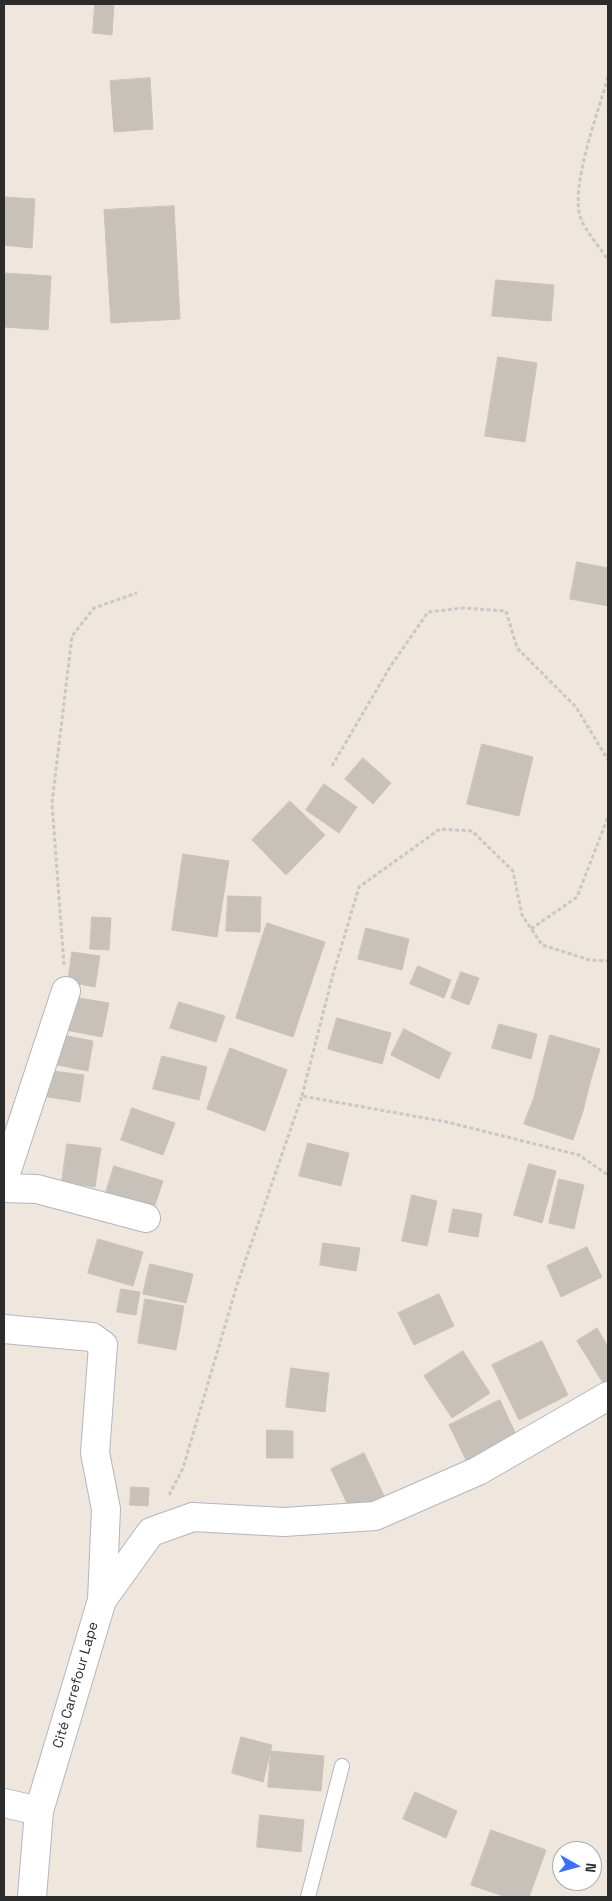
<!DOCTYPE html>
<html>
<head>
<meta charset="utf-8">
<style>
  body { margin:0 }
  #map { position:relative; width:612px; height:1901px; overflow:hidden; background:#efe6de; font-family:"Space Grotesk",sans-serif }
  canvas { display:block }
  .frame { position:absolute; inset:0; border:5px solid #2c2c2c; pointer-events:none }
  .north { position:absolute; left:552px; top:1841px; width:50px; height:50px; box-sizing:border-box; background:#fff; border:1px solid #ababab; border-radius:50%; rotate:97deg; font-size:14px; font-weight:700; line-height:20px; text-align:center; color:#2c2c2c }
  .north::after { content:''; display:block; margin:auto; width:18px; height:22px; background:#3b70ff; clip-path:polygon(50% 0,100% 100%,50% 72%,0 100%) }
</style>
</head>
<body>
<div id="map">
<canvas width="612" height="1901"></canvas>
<div class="frame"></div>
<div class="north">N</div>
</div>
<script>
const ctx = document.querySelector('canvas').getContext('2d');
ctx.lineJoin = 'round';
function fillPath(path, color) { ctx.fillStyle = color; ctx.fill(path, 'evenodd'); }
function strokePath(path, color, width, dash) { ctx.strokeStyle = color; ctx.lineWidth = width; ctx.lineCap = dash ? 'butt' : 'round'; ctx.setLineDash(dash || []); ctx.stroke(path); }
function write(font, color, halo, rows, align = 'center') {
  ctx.font = font + ' "Space Grotesk",sans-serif'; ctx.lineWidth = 4; ctx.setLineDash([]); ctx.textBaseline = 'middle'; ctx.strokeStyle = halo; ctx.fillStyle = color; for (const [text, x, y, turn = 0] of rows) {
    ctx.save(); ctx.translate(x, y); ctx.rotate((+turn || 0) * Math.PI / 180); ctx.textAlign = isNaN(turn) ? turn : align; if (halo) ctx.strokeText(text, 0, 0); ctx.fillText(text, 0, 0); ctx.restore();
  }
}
const building = new Path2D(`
  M95,4H114L112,35L93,33Z
  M150,78L153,129L114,132L110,81Z
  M4,197L35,199L32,248L4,245Z
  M174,206L180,319L111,323L104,210Z
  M4,273L51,276L48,330L4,327Z
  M496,280L554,285L551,321L492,316Z
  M498,357L537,363L525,442L485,436Z
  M577,562L608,568V606L570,599Z
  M482,744L533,757L519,816L467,804Z
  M363,758L391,783L373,804L345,779Z
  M324,784L357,807L339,833L306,810Z
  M290,801L325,835L286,875L252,840Z
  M183,854L229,861L217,937L172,930Z
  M228,896L261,897L260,932L226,931Z
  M92,917L111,918L109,950L90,949Z
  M267,923L325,942L293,1037L236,1018Z
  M366,928L409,939L402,970L358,959Z
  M72,952L100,956L95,987L68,982Z
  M418,966L451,980L444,998L410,984Z
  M461,972L479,978L469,1005L451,998Z
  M73,997L109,1003L102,1037L66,1030Z
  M179,1002L225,1016L216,1042L170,1028Z
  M337,1018L391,1033L382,1064L328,1049Z
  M499,1024L537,1034L531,1059L492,1048Z
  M404,1029L451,1053L439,1079L391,1055Z
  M57,1034L93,1041L88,1071L52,1064Z
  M550,1035L600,1049L591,1079L542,1066Z
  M230,1048L287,1070L265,1131L207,1109Z
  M162,1056L207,1067L199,1100L153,1089Z
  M542,1066L591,1079L583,1111L534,1098Z
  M46,1070L84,1075L80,1102L42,1096Z
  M534,1098L583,1111L573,1140L524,1124Z
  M132,1108L175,1123L163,1155L121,1140Z
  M308,1143L349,1153L341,1186L299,1176Z
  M67,1144L101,1148L95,1187L62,1182Z
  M529,1164L556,1171L542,1223L514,1215Z
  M114,1166L163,1181L152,1214L104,1199Z
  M559,1179L584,1185L574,1229L549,1223Z
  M412,1195L437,1201L427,1246L402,1241Z
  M453,1209L482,1214L478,1237L449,1232Z
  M98,1239L143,1252L133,1286L88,1273Z
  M323,1243L360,1248L356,1271L320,1265Z
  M587,1247L602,1277L561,1297L547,1266Z
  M150,1264L193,1274L186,1303L143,1294Z
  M121,1289L140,1292L136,1315L117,1312Z
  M439,1294L454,1326L414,1345L398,1313Z
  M145,1299L184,1306L176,1350L138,1343Z
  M597,1328L608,1347V1379L603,1383L577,1341Z
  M542,1341L568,1395L519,1420L492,1365Z
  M463,1351L490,1393L452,1418L424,1376Z
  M291,1368L329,1373L325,1412L286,1407Z
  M500,1400L518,1439L468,1464L449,1425Z
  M267,1430L293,1431V1458H267Z
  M364,1453L385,1498L352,1514L331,1469Z
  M131,1487L149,1488L148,1506L130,1505Z
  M241,1737L272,1745L263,1782L232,1773Z
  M271,1751L324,1756L321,1791L268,1787Z
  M415,1792L457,1811L446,1838L403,1819Z
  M260,1815L304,1820L301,1852L257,1847Z
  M491,1830L546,1850L529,1897H506L471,1885Z`);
fillPath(building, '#c7c1b9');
strokePath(building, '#cbc2b7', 1);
const service = new Path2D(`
  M308,1897L342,1766`);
const minor = new Path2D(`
  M4,1179L66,991
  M4,1188L37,1189L146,1218
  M4,1329L92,1337L103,1345L95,1453L106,1509L102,1600
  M193,1517L284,1522L375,1516L478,1471L608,1396
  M4,1803L39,1811`);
const tertiary = new Path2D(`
  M32,1897L39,1811L102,1600L151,1532L193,1517`);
strokePath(service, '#b2b6c1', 16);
strokePath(minor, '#b2b6c1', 30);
strokePath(tertiary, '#b2b6c1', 30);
strokePath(new Path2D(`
  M608,77C599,110 569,188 581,219C585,230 601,249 608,260
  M332,766L390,667L428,612L463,608L506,611L517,648L576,707L608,760
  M531,929L577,897L608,817
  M64,965L52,803L72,636L94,608L137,593
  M302,1096L332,978L359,887L440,829L472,831L513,871L522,915L542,945L590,960L608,961
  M169,1495L183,1468L237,1285L302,1096L447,1122L579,1155L608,1175`), '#c8c8c8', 3, [4, 2.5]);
strokePath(service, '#fff', 14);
strokePath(minor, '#fff', 28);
strokePath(tertiary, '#fff', 28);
write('14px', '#2c2c2c', '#fff', [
  ["Cité Carrefour Lape",76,1685,-74]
]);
</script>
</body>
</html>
